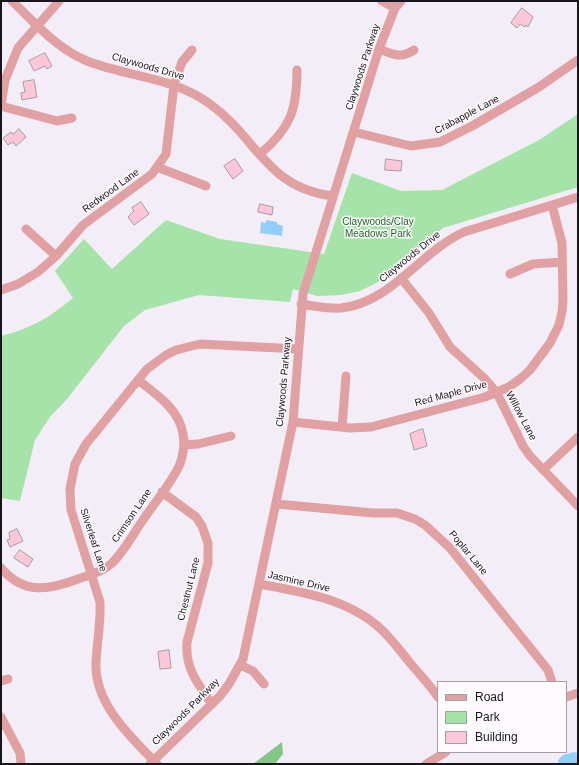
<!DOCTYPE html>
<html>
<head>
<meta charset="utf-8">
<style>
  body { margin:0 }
  #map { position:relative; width:579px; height:765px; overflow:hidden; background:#f2edf6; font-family:Arial,sans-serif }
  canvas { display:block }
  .frame { position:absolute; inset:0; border:2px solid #18161a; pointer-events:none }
  .legend { position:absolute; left:437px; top:681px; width:130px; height:72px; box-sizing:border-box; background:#fefbff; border:1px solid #a29fa3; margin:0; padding:5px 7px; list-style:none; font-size:12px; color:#18161a }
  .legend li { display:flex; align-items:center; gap:8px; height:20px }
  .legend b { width:20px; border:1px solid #a29fa3 }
</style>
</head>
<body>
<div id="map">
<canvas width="579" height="765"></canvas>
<div class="frame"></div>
<ul class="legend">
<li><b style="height:5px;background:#e1a1a3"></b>Road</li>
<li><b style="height:11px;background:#a6e3a9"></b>Park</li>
<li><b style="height:11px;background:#fec7d9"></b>Building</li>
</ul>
</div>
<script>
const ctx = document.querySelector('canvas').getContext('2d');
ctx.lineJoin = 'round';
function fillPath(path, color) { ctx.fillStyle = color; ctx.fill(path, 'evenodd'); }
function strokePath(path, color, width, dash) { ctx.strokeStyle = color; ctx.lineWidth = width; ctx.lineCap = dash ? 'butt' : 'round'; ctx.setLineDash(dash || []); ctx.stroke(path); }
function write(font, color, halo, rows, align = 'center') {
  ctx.font = font + ' Arial,sans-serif'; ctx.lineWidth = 3; ctx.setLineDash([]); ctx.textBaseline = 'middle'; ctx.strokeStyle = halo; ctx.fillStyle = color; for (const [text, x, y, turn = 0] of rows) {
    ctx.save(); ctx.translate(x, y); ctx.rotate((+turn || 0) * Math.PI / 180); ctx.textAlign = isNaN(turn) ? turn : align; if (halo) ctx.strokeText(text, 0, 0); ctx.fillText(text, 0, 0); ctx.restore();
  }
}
fillPath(new Path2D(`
  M578,114V187L443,228L378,282L360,291L341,295L317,296L293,289L290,302L199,295L145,310L124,326L67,399L50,417L35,440L20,501L1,498V336C34,327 47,319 73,298L55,271L84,239L112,269L166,220L220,239L324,254L352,173L401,191L442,190L539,140Z`), '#a6e3a9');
fillPath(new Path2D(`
  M282,742L283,754L275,764H253Z`), '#84c588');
fillPath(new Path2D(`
  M266,220L277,222V224L283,226L282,236L260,233L261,222L266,223Z
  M574,752L578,753V764H559L558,760L563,755Z`), '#93cdfa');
const building = new Path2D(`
  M522,8L533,17L528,27L526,25L525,27L520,24L517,28L511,23Z
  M45,53L52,66L47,69L45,66L34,71L29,61Z
  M34,80L37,97L22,100L21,93L25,92L23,82Z
  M19,129L26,137L16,146L13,142L8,145L3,138L11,132L13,134Z
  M235,159L243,171L233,179L224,166Z
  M386,159L402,161L401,171L385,170Z
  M141,202L149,214L134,225L128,217L134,211L132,208Z
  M260,204L273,207L272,215L258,212Z
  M423,429L427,446L414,450L410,434Z
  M17,529L23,541L10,547L7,540L10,539L9,533Z
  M20,550L33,559L28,567L14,558Z
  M169,650L171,668L160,669L158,652Z`);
fillPath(building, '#fec7d9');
strokePath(building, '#a69b9e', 1);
strokePath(new Path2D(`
  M12,1C35,23 57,49 87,61C128,77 174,77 210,104C257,138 267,188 332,196
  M382,1L395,8
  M379,49C392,54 401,59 414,50
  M1,106L5,80L18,48L59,1
  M1,106L57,121L72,118
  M354,132L411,146L440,142L474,125L539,87L578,60
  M260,154C291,128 297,109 297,70
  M157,167L206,186
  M26,229L56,256
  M510,274L533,264L562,262
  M401,278L429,313L450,347L484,378L497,393L523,446L530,456L578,506
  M1,290L18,284L38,272L56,256L83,225L152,174L166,154L174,85L182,62L192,50
  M301,304C314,306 327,309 341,308C391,303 420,252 464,232L578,197
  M293,422L350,428L371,427L485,397L509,387L520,379L530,370L550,343L559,325L562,312L563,300L562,243L552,205
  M342,427L346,376
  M184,445L198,444L231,436
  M543,470L578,437
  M162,492L196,517L202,526L208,543V563L187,642C185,668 197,683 212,704
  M277,504L373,513H397L415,519L425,525L450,548L548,670L552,682
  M1,568C24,595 49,590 78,579C90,575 102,572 111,564C124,552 133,534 143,520C155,502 171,484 180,464C183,455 185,444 183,434C179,409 157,395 138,380
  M259,584C302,592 350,599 383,631C393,641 402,653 411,664C420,675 430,685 438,697
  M240,665L253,671L264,684
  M1,681L8,679
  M566,697L578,693
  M1,717L20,753L21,764
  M150,764L220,696L229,684L243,659L293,422L303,294L379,49L395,8L401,1
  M157,764C131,737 94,704 96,662C97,642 101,622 100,602L71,510L70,489L75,464L86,444L147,369L166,355L176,350L200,344L298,349
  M426,764L446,752`), '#e1a1a3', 9);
write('10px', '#18161a', '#fefbff', [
  ["Claywoods Drive",148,67,16],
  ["Claywoods Parkway",363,67,-72],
  ["Crabapple Lane",467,115,-28],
  ["Redwood Lane",111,191,-36],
  ["Claywoods Drive",410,257,-39],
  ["Claywoods Parkway",284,382,-85],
  ["Red Maple Drive",451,394,-15],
  ["Willow Lane",521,416,62],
  ["Crimson Lane",132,516,-56],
  ["Silverleaf Lane",93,540,72],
  ["Poplar Lane",468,553,50],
  ["Jasmine Drive",299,582,13],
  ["Chestnut Lane",189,589,-76],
  ["Claywoods Parkway",186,712,-45]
]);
write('10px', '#206329', '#fefbff', [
  ["Claywoods/Clay",378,222],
  ["Meadows Park",378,234]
]);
</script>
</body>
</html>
